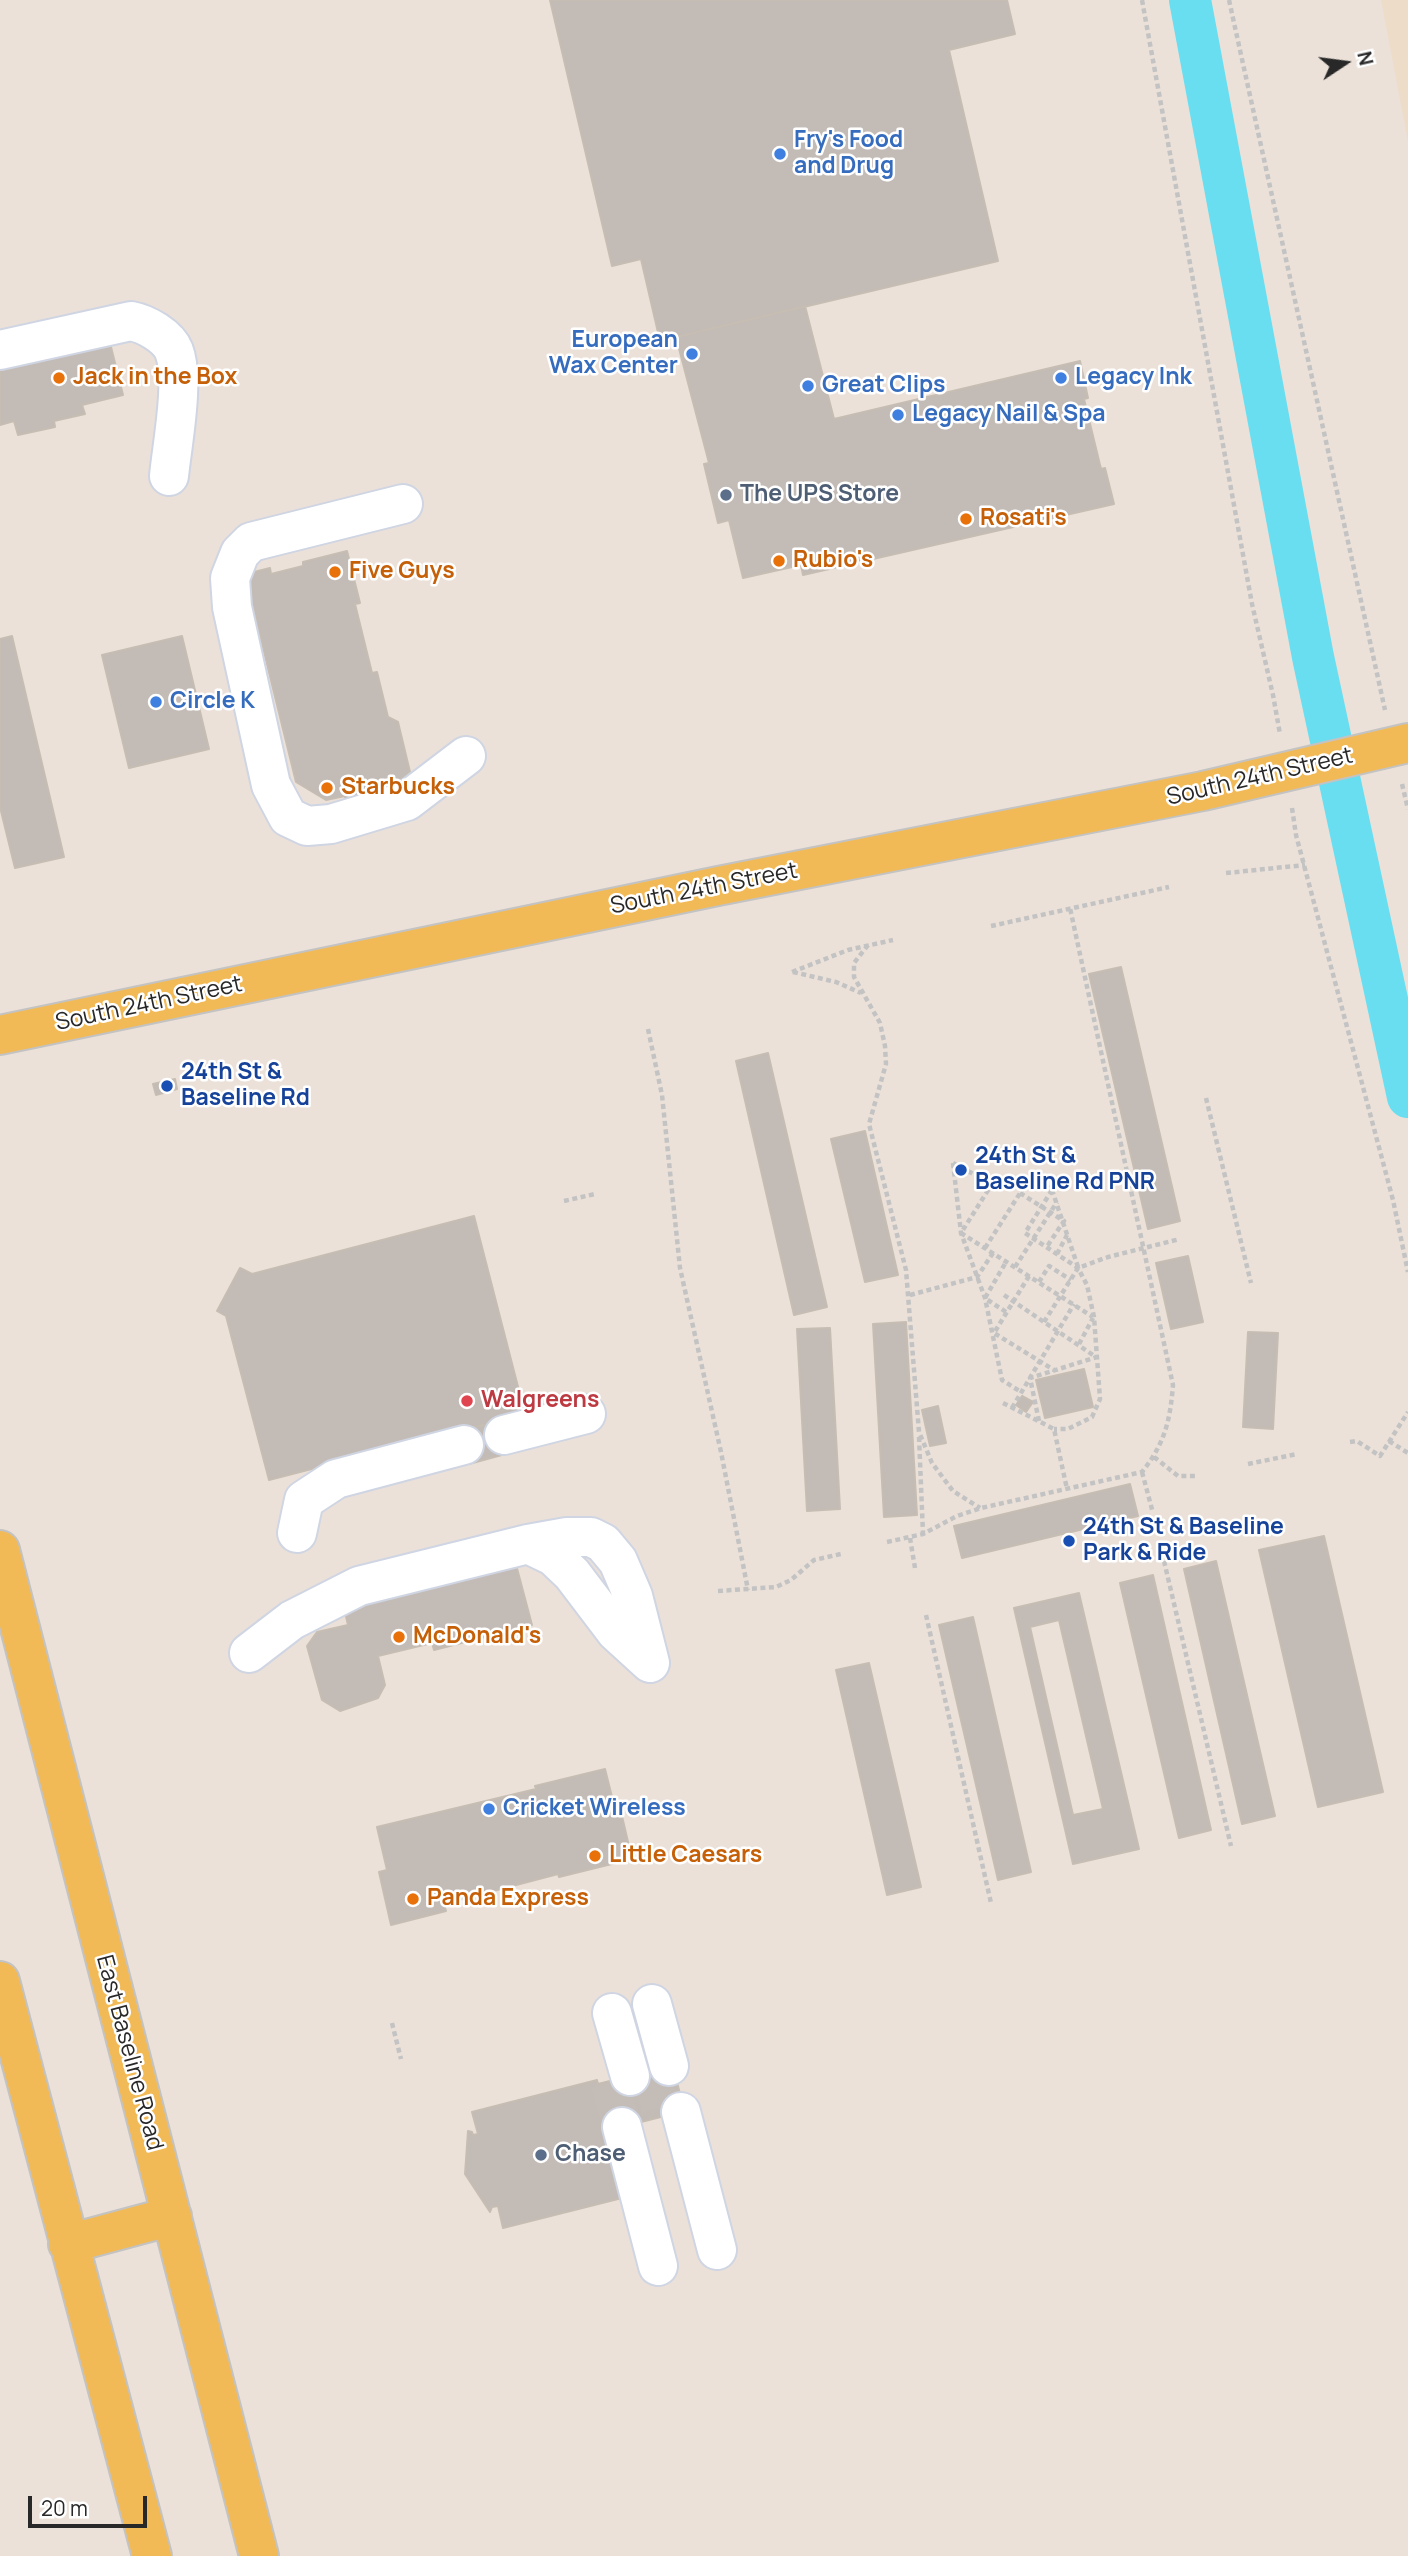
<!DOCTYPE html>
<html>
<head>
<meta charset="utf-8">
<style>
  body { margin:0 }
  #map { position:relative; width:1408px; height:2556px; overflow:hidden; background:#ebe1d9; font-family:Manrope,sans-serif }
  canvas { display:block }
  .north { position:absolute; left:1310px; top:28px; width:70px; height:70px; -webkit-text-stroke:5px #fff; paint-order:stroke; rotate:77deg; font-size:19px; font-weight:700; line-height:28px; text-align:center; color:#282828 }
  .north::after { content:''; display:block; margin:auto; width:24px; height:32px; background:#282828; clip-path:polygon(50% 0,100% 100%,50% 72%,0 100%) }
  .scale { position:absolute; left:28px; top:2496px; width:119px; height:32px; box-sizing:border-box; border:4px solid #282828; border-top:0; padding-left:9px; font-size:21px; line-height:24px; white-space:nowrap; color:#282828; -webkit-text-stroke:5px #fff; paint-order:stroke }
</style>
</head>
<body>
<div id="map">
<canvas width="1408" height="2556"></canvas>
<div class="north">N</div>
<div class="scale">20 m</div>
</div>
<script>
const ctx = document.querySelector('canvas').getContext('2d');
ctx.lineJoin = 'round';
function fillPath(path, color) { ctx.fillStyle = color; ctx.fill(path, 'evenodd'); }
function strokePath(path, color, width, dash) { ctx.strokeStyle = color; ctx.lineWidth = width; ctx.lineCap = dash ? 'butt' : 'round'; ctx.setLineDash(dash || []); ctx.stroke(path); }
function write(font, color, halo, rows, align = 'center') {
  ctx.font = font + ' Manrope,sans-serif'; ctx.lineWidth = 5; ctx.setLineDash([]); ctx.textBaseline = 'middle'; ctx.strokeStyle = halo; ctx.fillStyle = color; for (const [text, x, y, turn = 0] of rows) {
    ctx.save(); ctx.translate(x, y); ctx.rotate((+turn || 0) * Math.PI / 180); ctx.textAlign = isNaN(turn) ? turn : align; if (halo) ctx.strokeText(text, 0, 0); ctx.fillText(text, 0, 0); ctx.restore();
  }
}
fillPath(new Path2D(`
  M1381,0H1408V141Z`), '#eddcc8');
strokePath(new Path2D(`
  M1190,0L1313,657L1408,1097`), '#69def0', 42);
const building = new Path2D(`
  M550,0H1007L1015,34L949,50L998,261L660,341L641,259L612,266Z
  M805,306L834,419L1080,361L1088,398L1084,399L1101,469L1105,468L1114,504L803,575L801,565L743,578L729,520L718,523L704,464L709,463L676,337Z
  M108,335L123,395L82,405L85,414L54,421L55,427L18,435L14,421L0,425V361Z
  M347,551L360,603L355,604L372,673L377,672L388,717L398,722L410,772L403,779L371,788L373,796L346,803L345,796L326,800L296,782L252,603L249,604L242,575L270,568L271,574L303,566V562Z
  M12,636L64,857L15,868L0,807V639Z
  M182,636L209,749L129,768L102,655Z
  M1121,967L1180,1221L1148,1229L1089,974Z
  M768,1053L827,1307L794,1315L736,1061Z
  M175,1079L177,1089L156,1095L153,1084Z
  M865,1131L898,1275L865,1282L831,1139Z
  M474,1216L525,1414L269,1480L226,1316L217,1311L240,1268L252,1274Z
  M1188,1256L1203,1322L1171,1329L1156,1263Z
  M906,1322L917,1515L884,1517L873,1324Z
  M830,1328L840,1509L807,1511L797,1329Z
  M1248,1332L1278,1333L1273,1429L1243,1427Z
  M1084,1369L1093,1407L1045,1418L1036,1380Z
  M1022,1396L1033,1402L1026,1412L1016,1405Z
  M938,1406L946,1443L930,1446L922,1410Z
  M500,1421L509,1453L469,1464L460,1432Z
  M1130,1484L1138,1516L962,1558L954,1526Z
  M1324,1536L1383,1792L1318,1807L1259,1550Z
  M514,1557L532,1625L434,1650L432,1643L378,1656L385,1685L378,1698L340,1711L322,1700L307,1646L317,1632L348,1625L342,1600Z
  M1216,1561L1275,1816L1242,1824L1184,1569Z
  M1153,1575L1211,1830L1179,1838L1120,1583Z
  M1079,1593L1139,1849L1073,1864L1014,1608Z
  M973,1617L1031,1872L998,1880L939,1625Z
  M1059,1620L1103,1809L1073,1815L1030,1627Z
  M869,1663L921,1887L887,1895L836,1670Z
  M605,1769L616,1813L621,1812L632,1859L559,1877L558,1874L444,1904L446,1911L391,1925L379,1872L387,1870L377,1827L536,1789L535,1786Z
  M673,2065L684,2111L610,2130L598,2084Z
  M597,2080L626,2197L503,2228L498,2206L492,2207L490,2212L465,2174L468,2131L472,2132L473,2135L478,2134L472,2112Z`);
fillPath(building, '#c3bbb6');
strokePath(building, '#c6bdb3', 2);
strokePath(new Path2D(`
  M650,2071L663,2117
  M609,2082L622,2127`), '#c4bcb6', 38, [38, 19]);
const minor = new Path2D(`
  M0,350L131,321C146,324 168,336 174,351C185,379 172,445 169,476
  M403,504L251,542L240,553L230,578L232,607L271,785L288,817L307,826L331,824L407,801L466,756
  M504,1435L586,1414
  M297,1533L304,1500L336,1479L464,1445
  M528,1544L553,1556L572,1574L616,1632L650,1663
  M249,1653L292,1620L359,1586L528,1544L567,1537H591L603,1543L618,1561L633,1596L650,1663
  M652,2004L669,2066
  M612,2013L630,2076
  M681,2112L717,2250
  M622,2127L658,2266`);
const major = new Path2D(`
  M0,1035L718,886L1203,791L1408,743
  M0,1550L259,2556
  M0,1981L152,2556
  M68,2244L172,2216`);
strokePath(minor, '#cfd5e2', 42);
strokePath(major, '#c3c3c3', 42);
strokePath(new Path2D(`
  M1142,0L1252,604L1273,695L1280,734
  M1229,0L1385,710
  M1402,784L1408,809
  M1292,808L1296,835L1393,1200L1408,1272
  M1226,873L1305,865
  M991,926L1169,887
  M868,945L854,963V977L880,1023L885,1046L886,1064L869,1124L906,1270L919,1432L932,1463L953,1491L980,1508
  M792,972L848,950L893,940
  M793,972L836,982L861,993
  M648,1029L662,1095L680,1268L721,1452L748,1590
  M1206,1098L1251,1283
  M953,1163L992,1184L961,1233L1093,1317
  M953,1163L961,1233L985,1298L1002,1380L1021,1392
  M1052,1190L1025,1233L1078,1268L1087,1285L1094,1317L1100,1399L1092,1417L1068,1429H1054
  M1020,1193L1064,1221L1046,1248
  M564,1201L595,1194
  M985,1248L1031,1176L1052,1190L1078,1267
  M1057,1254L1067,1235
  M1015,1267L1057,1202
  M1029,1276L994,1333L1054,1370
  M1039,1282L1049,1266L1071,1280
  M910,1295L977,1277L993,1253
  M1004,1295L1096,1357
  M1006,1312L985,1298L1006,1262
  M1044,1322L1078,1268L1108,1257L1180,1239
  M1079,1344L1093,1318
  M1003,1403L1054,1429L1067,1489
  M1012,1408L1074,1304
  M1039,1421L1030,1378L1097,1357
  M919,1437L923,1534
  M1389,1441L1408,1453
  M1350,1442L1357,1441L1380,1456L1408,1412
  M1154,1457L1178,1476H1196
  M1248,1464L1297,1454
  M1142,1472L1153,1513
  M910,1538L915,1568
  M887,1542L923,1534L957,1516L981,1508L1142,1472C1165,1443 1170,1421 1173,1385L1070,908
  M1164,1561L1231,1846
  M718,1591L776,1587L791,1580L814,1560L841,1554
  M926,1615L991,1903
  M392,2023L401,2059`), '#c3c3c3', 4.5, [5, 3.5]);
strokePath(minor, '#fff', 38);
strokePath(major, '#f2ba57', 38);
for (const [x, y, r, color] of [
  [780,154,7,"#3f7fe0"],
  [692,354,7,"#3f7fe0"],
  [59,378,7,"#e8710a"],
  [1061,378,7,"#3f7fe0"],
  [808,386,7,"#3f7fe0"],
  [898,415,7,"#3f7fe0"],
  [726,495,7,"#5c6f8a"],
  [966,519,7,"#e8710a"],
  [779,561,7,"#e8710a"],
  [335,572,7,"#e8710a"],
  [156,702,7,"#3f7fe0"],
  [327,788,7,"#e8710a"],
  [167,1086,7,"#1a4fb4"],
  [961,1170,7,"#1a4fb4"],
  [467,1401,7,"#e0444e"],
  [1069,1541,7,"#1a4fb4"],
  [399,1637,7,"#e8710a"],
  [489,1809,7,"#3f7fe0"],
  [595,1856,7,"#e8710a"],
  [413,1899,7,"#e8710a"],
  [541,2155,7,"#5c6f8a"]
]) { const dot = new Path2D(); dot.arc(x, y, r, 0, 2 * Math.PI); ctx.fillStyle = color; ctx.fill(dot); strokePath(dot, '#fff', 2.5); }
write('bold 23px', '#366cbe', '#fff', [
  ["Fry's Food",794,141],
  ["and Drug",794,167],
  ["European",678,341,"right"],
  ["Wax Center",678,367,"right"],
  ["Legacy Ink",1075,378],
  ["Great Clips",822,386],
  ["Legacy Nail & Spa",912,415],
  ["Circle K",170,702],
  ["Cricket Wireless",503,1809]
], 'left');
write('bold 23px', '#c56008', '#fff', [
  ["Jack in the Box",73,378],
  ["Rosati's",980,519],
  ["Rubio's",793,561],
  ["Five Guys",349,572],
  ["Starbucks",341,788],
  ["McDonald's",413,1637],
  ["Little Caesars",609,1856],
  ["Panda Express",427,1899]
], 'left');
write('bold 23px', '#4e5e75', '#fff', [
  ["The UPS Store",740,495],
  ["Chase",555,2155]
], 'left');
write('23px', '#282828', '#fff', [
  ["South 24th Street",1260,777,-13],
  ["South 24th Street",704,889,-11],
  ["South 24th Street",149,1004,-12],
  ["East Baseline Road",129,2053,75]
]);
write('bold 23px', '#164399', '#fff', [
  ["24th St &",181,1073],
  ["Baseline Rd",181,1099],
  ["24th St &",975,1157],
  ["Baseline Rd PNR",975,1183],
  ["24th St & Baseline",1083,1528],
  ["Park & Ride",1083,1554]
], 'left');
write('bold 23px', '#be3a42', '#fff', [
  ["Walgreens",481,1401]
], 'left');
</script>
</body>
</html>
